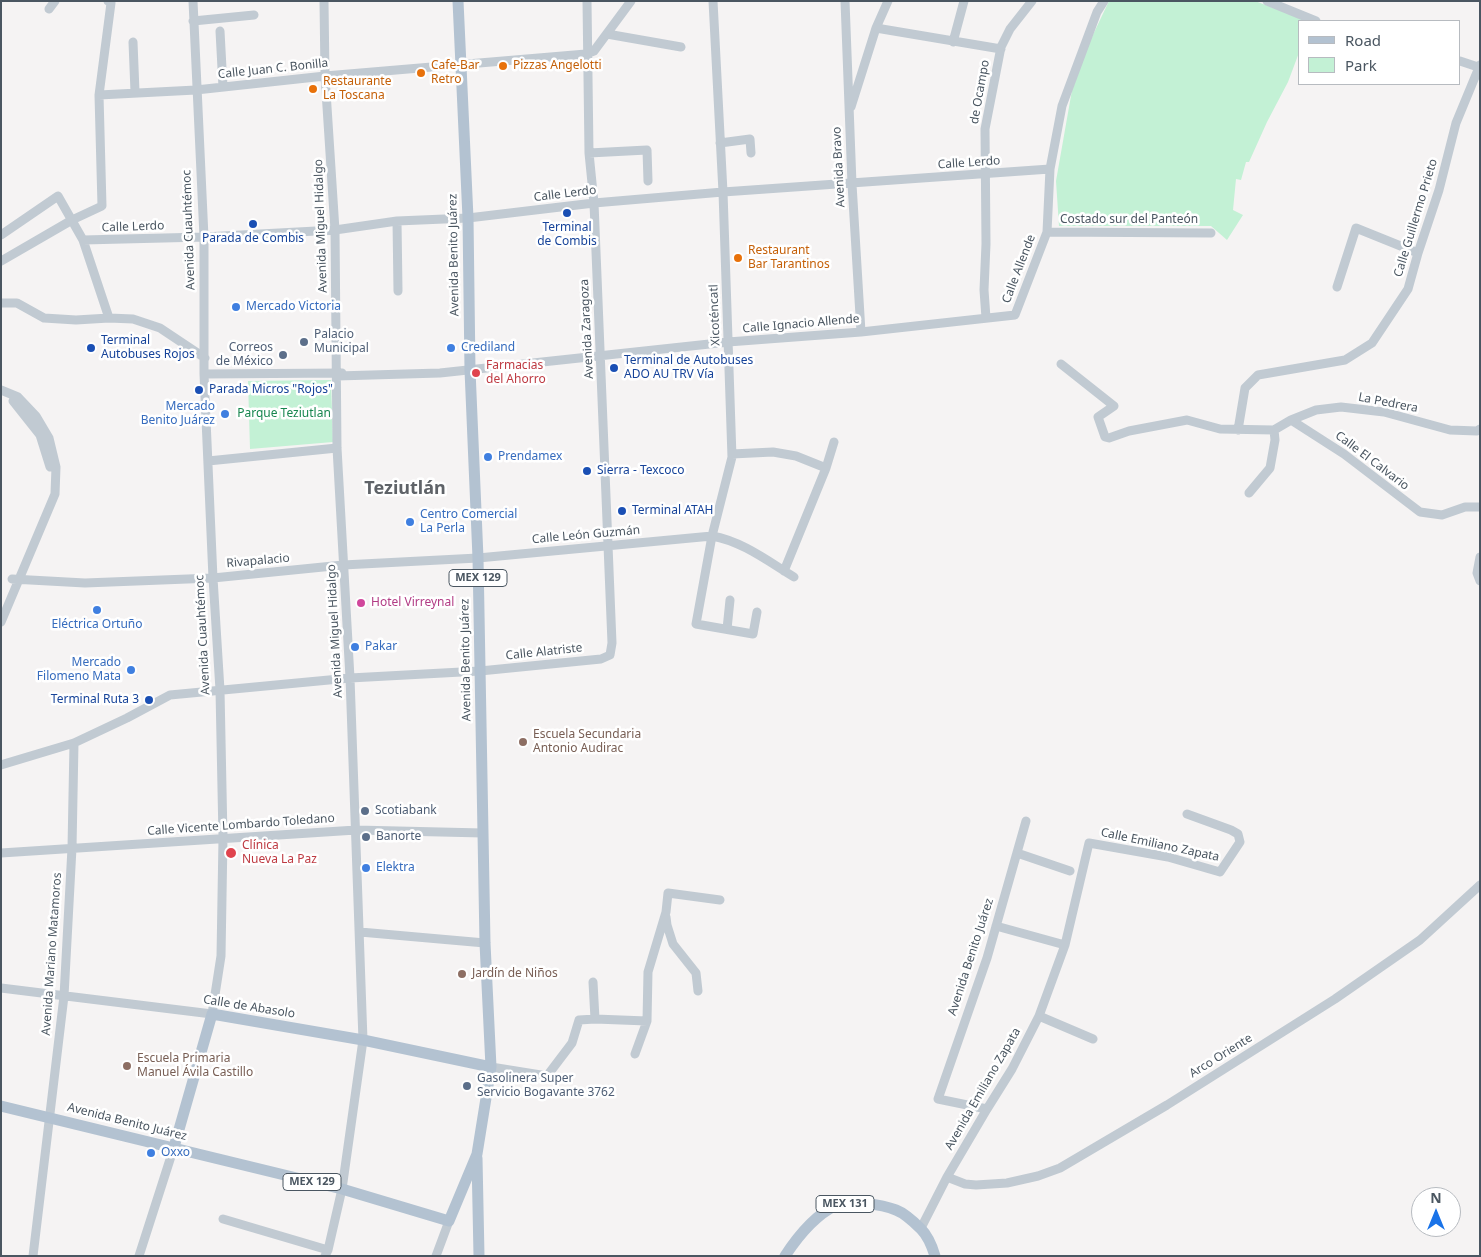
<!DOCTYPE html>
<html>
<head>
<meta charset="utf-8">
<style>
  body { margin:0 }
  #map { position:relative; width:1481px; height:1257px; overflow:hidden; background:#f5f3f3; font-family:"Noto Sans",sans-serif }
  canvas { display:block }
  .frame { position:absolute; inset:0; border:2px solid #4a5661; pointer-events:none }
  .legend { position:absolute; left:1298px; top:20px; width:162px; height:65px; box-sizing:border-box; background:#fff; border:1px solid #b7bbc0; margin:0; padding:6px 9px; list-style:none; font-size:15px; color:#4a5661 }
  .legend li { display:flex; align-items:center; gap:10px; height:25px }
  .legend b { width:25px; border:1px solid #b7bbc0 }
  .north { position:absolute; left:1411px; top:1187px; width:50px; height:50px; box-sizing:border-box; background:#fff; border:1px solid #b7bbc0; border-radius:50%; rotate:0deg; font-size:14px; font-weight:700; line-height:20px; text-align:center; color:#4a5661 }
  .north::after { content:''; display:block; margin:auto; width:18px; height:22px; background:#1a73e8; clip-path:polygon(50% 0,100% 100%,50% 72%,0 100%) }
</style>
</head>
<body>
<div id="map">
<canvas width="1481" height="1257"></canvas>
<div class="frame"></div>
<ul class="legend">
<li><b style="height:6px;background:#b3c2d1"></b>Road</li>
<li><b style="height:14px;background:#c3f1d5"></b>Park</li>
</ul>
<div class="north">N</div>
</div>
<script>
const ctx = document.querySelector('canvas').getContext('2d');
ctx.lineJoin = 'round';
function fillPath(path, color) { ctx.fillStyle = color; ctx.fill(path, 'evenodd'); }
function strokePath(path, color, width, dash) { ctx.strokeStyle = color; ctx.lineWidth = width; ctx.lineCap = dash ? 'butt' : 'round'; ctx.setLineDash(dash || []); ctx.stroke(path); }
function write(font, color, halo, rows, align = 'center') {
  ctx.font = font + ' "Noto Sans",sans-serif'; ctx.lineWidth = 5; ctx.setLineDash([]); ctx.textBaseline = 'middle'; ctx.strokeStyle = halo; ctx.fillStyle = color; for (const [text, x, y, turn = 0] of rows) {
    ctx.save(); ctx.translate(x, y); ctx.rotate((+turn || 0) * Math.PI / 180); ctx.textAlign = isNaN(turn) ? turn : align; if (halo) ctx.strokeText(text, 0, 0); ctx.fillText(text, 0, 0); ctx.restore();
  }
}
fillPath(new Path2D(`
  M1109,1H1255L1308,21H1300V50L1288,82L1267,122L1249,162H1246L1241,180L1236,179L1233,210L1243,215L1227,240L1211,226H1059L1056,181L1072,90L1090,41Z
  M331,380L333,442L250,449L248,381Z`), '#c3f1d5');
strokePath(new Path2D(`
  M324,1L325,76L335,230L337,448L350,678L363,1040L342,1189L328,1250L325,1256
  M713,1L723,192L732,457L712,536L696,624L753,634L757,612
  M845,1L852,184L861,332
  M1267,1L1316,21
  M49,9L55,1
  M193,21L254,15
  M876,28L1001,49
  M220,31L223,87
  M607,34L681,47
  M133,42L135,92
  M953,42L964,1
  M1460,61L1478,67
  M99,95L196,90L325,76L586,54L594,51L631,1
  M851,107L876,28L888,1
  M720,143L750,139L751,153
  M589,153L647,150L648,181
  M397,221L398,291
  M1047,232L1211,233
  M1,235L58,196L83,240L109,318
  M83,240L204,237L335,230L397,221L468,218L594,203L723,192L1050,169
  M1,261L72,220L102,206L99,95L111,3L108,1
  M1337,287L1356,228L1418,253
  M1,303H17L44,318L76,320L109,318L133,319L160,328L205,358
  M986,318L984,290L986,244L985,129L1001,47L1010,29L1032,1
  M1061,364L1114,406L1098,417L1105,437L1109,438L1129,431L1187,420L1220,429L1274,430L1291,420L1316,410L1341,407L1384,412L1450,430L1477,431L1480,429
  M204,374L342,373
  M337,376L440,373L728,342L861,332L1015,315L1047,232L1050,169L1062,106L1097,12L1104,1
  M1,390L18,397L36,416L49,438L56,467L55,494L1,622
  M13,401L40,435L50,467
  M1291,420L1344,454L1420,512L1442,515L1465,507H1480
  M1238,430L1245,388L1258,375L1345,360L1372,343L1408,289L1418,253L1439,190L1456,123L1480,65
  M732,454L773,452L796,456L826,468
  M208,461L337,448
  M1249,493L1270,468L1275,440L1274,430
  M1480,557L1477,573L1480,581
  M784,571L826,468L834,442
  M12,579L85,583L213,578L343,565L478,558L712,536C742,541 769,562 794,577
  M727,629L730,600
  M1,765L74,743L127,718L170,695L350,678L480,671L601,659L610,655L612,643L594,203L589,153L587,1
  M1,853L356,830L483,833
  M1017,853L1070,871
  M666,917L667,925L673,944L696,973L698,991
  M996,926L1065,945
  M360,932L485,943
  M593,982L595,1019
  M1,988L212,1014L221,956L223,838L220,690L213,578L204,374V237L193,1
  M1039,1016L1093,1039
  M635,1054L647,1021L648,972L666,912L668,893L720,900
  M491,1067L547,1076L572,1043L579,1020L595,1019L647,1021
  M987,1109L938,1099L987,958L1026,821
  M947,1177L965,1184L976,1185L1007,1183L1038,1176L1060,1168L1167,1105L1335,999L1420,940L1480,885
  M223,1219L328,1250
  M921,1228L947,1177L987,1109L1012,1069L1039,1016L1065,945L1089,843L1168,857L1220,872L1240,842L1238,834L1231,830L1187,814
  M33,1256L64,996L72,848L74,743
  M139,1256L174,1147
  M436,1256L449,1221`), '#c1cad2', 9);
strokePath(new Path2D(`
  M1,1106L342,1189L449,1221L477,1154L491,1067L485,943L478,558L470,370L468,218L458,1
  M174,1147L212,1014L363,1040L491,1067
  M477,1158L479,1256
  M785,1256C798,1236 814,1216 836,1205C849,1199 883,1205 896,1210C904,1213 915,1223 921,1229C928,1236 932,1246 935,1256`), '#b3c2d1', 11);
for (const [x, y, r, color] of [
  [503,66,5,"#e8710a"],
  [421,73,5,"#e8710a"],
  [313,89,5,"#e8710a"],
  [567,213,5,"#1a4fb4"],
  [253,224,5,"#1a4fb4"],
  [738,258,5,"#e8710a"],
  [236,307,5,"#3f7fe0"],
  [304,342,5,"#5c6f8a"],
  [91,348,5,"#1a4fb4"],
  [451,348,5,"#3f7fe0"],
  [283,355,5,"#5c6f8a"],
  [614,368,5,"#1a4fb4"],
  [476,373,5,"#e0444e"],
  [199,390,5,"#1a4fb4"],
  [225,414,5,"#3f7fe0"],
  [488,457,5,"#3f7fe0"],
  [587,471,5,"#1a4fb4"],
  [622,511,5,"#1a4fb4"],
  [410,522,5,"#3f7fe0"],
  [361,603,5,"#d1479c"],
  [97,610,5,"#3f7fe0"],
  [355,647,5,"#3f7fe0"],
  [131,670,5,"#3f7fe0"],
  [149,700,5,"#1a4fb4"],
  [523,742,5,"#8d6e63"],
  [365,811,5,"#5c6f8a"],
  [366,837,5,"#5c6f8a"],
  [231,853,6,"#e0444e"],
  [366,868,5,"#3f7fe0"],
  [462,974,5,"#8d6e63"],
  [127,1066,5,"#8d6e63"],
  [467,1086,5,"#5c6f8a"],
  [151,1153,5,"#3f7fe0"]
]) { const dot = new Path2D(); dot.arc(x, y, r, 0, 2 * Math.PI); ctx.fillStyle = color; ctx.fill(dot); strokePath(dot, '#fff', 2); }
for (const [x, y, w] of [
  [478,578,58],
  [312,1182,58],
  [845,1204,58]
]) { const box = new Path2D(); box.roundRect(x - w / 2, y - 8.5, w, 17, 4); ctx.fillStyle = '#fff'; ctx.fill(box); strokePath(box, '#4a5661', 1); }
write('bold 11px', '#4a5661', null, [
  ["MEX 129",478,578],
  ["MEX 129",312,1182],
  ["MEX 131",845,1204]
]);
write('12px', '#c56008', '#fff', [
  ["Cafe-Bar",431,66],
  ["Retro",431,80],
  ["Pizzas Angelotti",513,66],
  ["Restaurante",323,82],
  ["La Toscana",323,96],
  ["Restaurant",748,251],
  ["Bar Tarantinos",748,265]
], 'left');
write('12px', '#4a5661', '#fff', [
  ["Calle Juan C. Bonilla",273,69,-6],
  ["de Ocampo",980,92,-80],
  ["Calle Lerdo",969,163,-4],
  ["Avenida Bravo",839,167,-93],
  ["Calle Lerdo",565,194,-7],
  ["Calle Guillermo Prieto",1416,218,-73],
  ["Costado sur del Panteón",1129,220],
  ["Avenida Miguel Hidalgo",321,226,-92],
  ["Calle Lerdo",133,227,-2],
  ["Avenida Cuauhtémoc",189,230,-92],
  ["Avenida Benito Juárez",454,255,-91],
  ["Calle Allende",1019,269,-69],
  ["Xicoténcatl",715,315,-92],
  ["Calle Ignacio Allende",801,324,-5],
  ["Avenida Zaragoza",587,329,-93],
  ["La Pedrera",1388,403,11],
  ["Calle El Calvario",1372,461,37],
  ["Calle León Guzmán",586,535,-5],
  ["Rivapalacio",258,561,-5],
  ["Avenida Miguel Hidalgo",335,631,-93],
  ["Avenida Cuauhtémoc",203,635,-93],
  ["Calle Alatriste",544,652,-6],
  ["Avenida Benito Juárez",466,660,-91],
  ["Calle Vicente Lombardo Toledano",241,825,-4],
  ["Calle Emiliano Zapata",1160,845,12],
  ["Avenida Mariano Matamoros",52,954,-86],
  ["Avenida Benito Juárez",971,957,-72],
  ["Calle de Abasolo",249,1007,9],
  ["Arco Oriente",1221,1056,-32],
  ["Avenida Emiliano Zapata",983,1089,-60],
  ["Avenida Benito Juárez",127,1122,14]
]);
write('12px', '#164399', '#fff', [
  ["Terminal",567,228,"center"],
  ["de Combis",567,242,"center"],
  ["Parada de Combis",253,239,"center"],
  ["Terminal",101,341],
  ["Autobuses Rojos",101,355],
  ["Terminal de Autobuses",624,361],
  ["ADO AU TRV Vía",624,375],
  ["Parada Micros \"Rojos\"",209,390],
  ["Sierra - Texcoco",597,471],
  ["Terminal ATAH",632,511],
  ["Terminal Ruta 3",139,700,"right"]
], 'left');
write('12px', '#366cbe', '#fff', [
  ["Mercado Victoria",246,307],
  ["Crediland",461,348],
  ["Mercado",215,407,"right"],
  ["Benito Juárez",215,421,"right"],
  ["Prendamex",498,457],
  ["Centro Comercial",420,515],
  ["La Perla",420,529],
  ["Eléctrica Ortuño",97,625,"center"],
  ["Pakar",365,647],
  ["Mercado",121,663,"right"],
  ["Filomeno Mata",121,677,"right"],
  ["Elektra",376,868],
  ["Oxxo",161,1153]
], 'left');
write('12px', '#4e5e75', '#fff', [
  ["Palacio",314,335],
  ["Municipal",314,349],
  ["Correos",273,348,"right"],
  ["de México",273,362,"right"],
  ["Scotiabank",375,811],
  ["Banorte",376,837],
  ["Gasolinera Super",477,1079],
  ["Servicio Bogavante 3762",477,1093]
], 'left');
write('12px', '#be3a42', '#fff', [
  ["Farmacias",486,366],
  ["del Ahorro",486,380],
  ["Clínica",242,846],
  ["Nueva La Paz",242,860]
], 'left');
write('12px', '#17864f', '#fff', [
  ["Parque Teziutlan",284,414]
]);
write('12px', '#b23c85', '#fff', [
  ["Hotel Virreynal",371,603]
], 'left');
write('12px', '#785e54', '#fff', [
  ["Escuela Secundaria",533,735],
  ["Antonio Audirac",533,749],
  ["Jardín de Niños",472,974],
  ["Escuela Primaria",137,1059],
  ["Manuel Ávila Castillo",137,1073]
], 'left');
write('bold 18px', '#5f6368', '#fff', [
  ["Teziutlán",405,489]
]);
</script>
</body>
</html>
